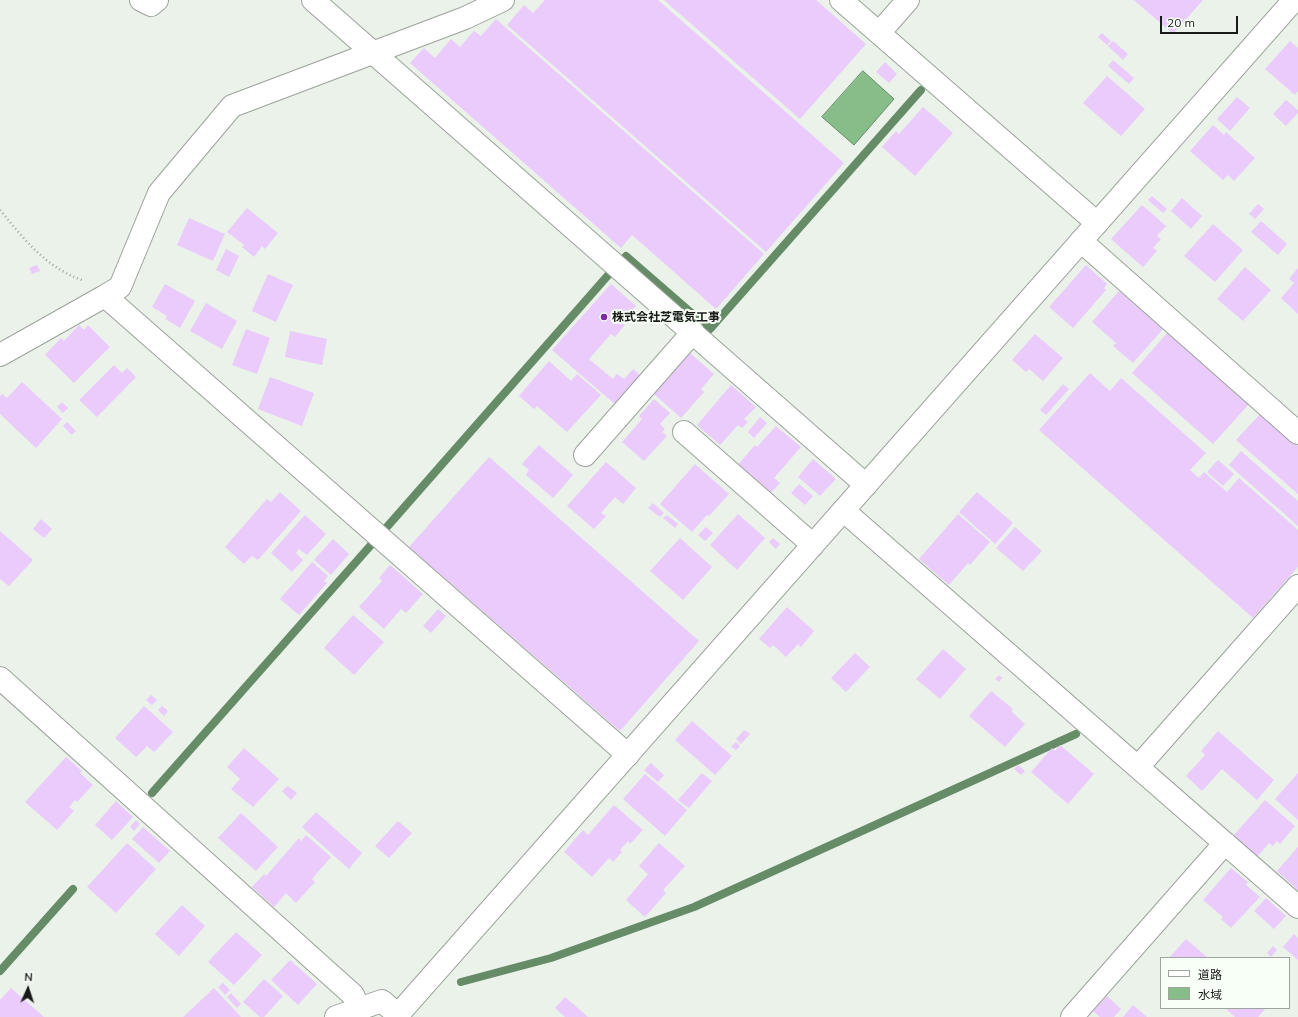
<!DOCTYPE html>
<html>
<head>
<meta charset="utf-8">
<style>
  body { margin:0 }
  #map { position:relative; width:1298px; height:1017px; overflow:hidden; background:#eaf2ea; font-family:Mulish,"Noto Sans JP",sans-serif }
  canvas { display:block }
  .legend { position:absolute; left:1160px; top:957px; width:130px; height:52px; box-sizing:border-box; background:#f7fff7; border:1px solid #9ea49e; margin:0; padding:5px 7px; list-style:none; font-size:12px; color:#181b18 }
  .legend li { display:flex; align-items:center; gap:8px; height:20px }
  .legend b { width:20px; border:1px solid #9ea49e }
  .north { position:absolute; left:8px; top:969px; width:40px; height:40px; -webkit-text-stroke:3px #f7fff7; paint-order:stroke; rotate:3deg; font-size:11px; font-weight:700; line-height:16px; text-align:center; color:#181b18 }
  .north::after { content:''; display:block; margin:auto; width:14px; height:18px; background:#181b18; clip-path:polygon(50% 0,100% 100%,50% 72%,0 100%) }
  .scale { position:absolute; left:1160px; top:16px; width:78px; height:18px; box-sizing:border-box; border:2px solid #181b18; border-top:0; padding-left:5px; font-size:12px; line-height:14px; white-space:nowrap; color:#181b18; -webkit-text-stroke:3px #f7fff7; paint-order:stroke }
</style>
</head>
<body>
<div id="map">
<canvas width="1298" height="1017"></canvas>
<ul class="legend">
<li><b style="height:5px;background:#fff"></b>道路</li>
<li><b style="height:11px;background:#87bd89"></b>水域</li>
</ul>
<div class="north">N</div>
<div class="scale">20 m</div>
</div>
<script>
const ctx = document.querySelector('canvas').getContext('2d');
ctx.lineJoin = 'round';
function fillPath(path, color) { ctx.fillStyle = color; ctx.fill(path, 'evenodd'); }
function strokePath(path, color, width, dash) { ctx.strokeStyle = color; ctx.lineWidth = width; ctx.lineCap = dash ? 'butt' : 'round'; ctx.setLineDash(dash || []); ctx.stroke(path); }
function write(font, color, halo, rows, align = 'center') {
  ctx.font = font + ' Mulish,"Noto Sans JP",sans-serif'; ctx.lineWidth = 4; ctx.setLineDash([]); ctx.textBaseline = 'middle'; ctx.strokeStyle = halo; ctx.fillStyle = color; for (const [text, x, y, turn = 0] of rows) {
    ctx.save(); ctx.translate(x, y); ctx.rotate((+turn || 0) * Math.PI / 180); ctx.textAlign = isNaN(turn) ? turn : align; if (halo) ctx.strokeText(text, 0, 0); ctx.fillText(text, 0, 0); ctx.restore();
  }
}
const water = new Path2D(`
  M863,71L894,99L854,145L822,117Z`);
fillPath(water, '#87bd89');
strokePath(water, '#668c67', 1);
strokePath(new Path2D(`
  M623,259L626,256L710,329L921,90
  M386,528L610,273
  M152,793L371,545
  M0,971L73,889
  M461,982L551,958L694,907L1076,734`), '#668c67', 8);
fillPath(new Path2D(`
  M545,0H658L844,163L766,252L507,25L524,5L533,13Z
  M664,0H816L866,44L800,119Z
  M1134,0H1203L1173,34Z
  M496,19L764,254L716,309L632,235L621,248L410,63L424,48L435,58L451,39L460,47L474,31L481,36Z
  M1102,33L1111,41L1107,45L1098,37Z
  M1113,41L1128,54L1123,60L1108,46Z
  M1290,41L1298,48V91L1295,95L1265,69Z
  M1113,60L1134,78L1129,84L1108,66Z
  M885,62L897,74L889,83L876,72Z
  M1107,76L1145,109L1121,136L1083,103Z
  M1237,97L1250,108L1230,131L1217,119Z
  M1286,100L1298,110V113L1286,126L1273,114Z
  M923,107L953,133L915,176L882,147L896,131L899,134Z
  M1213,125L1224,135L1226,132L1255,158L1234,181L1228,175L1223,180L1190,151Z
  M1152,196L1167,209L1163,213L1148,200Z
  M1182,198L1202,216L1191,229L1171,211Z
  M1258,204L1264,209L1255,219L1249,214Z
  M1142,205L1166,226L1157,236L1161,239L1153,248L1157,251L1143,267L1111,239Z
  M247,208L278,233L265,249L262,246L254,257L242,247L244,245L227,232Z
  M189,218L225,234L213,261L177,245Z
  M1261,221L1287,244L1278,255L1251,232Z
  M1213,224L1243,250L1215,282L1184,256Z
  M226,249L239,256L229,277L216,270Z
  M37,265L40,271L32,274L29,268Z
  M1086,265L1107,284L1104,288L1106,290L1073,328L1049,307Z
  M1245,267L1271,290L1243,321L1217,299Z
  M1298,268V314L1281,298L1294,283L1289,279Z
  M268,274L293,285L276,322L252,311Z
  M165,284L195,301L180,328L165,319L167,316L152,307Z
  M611,284L636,306L621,322L625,325L615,337L611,334L589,359L613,379L617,374L624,379L633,369L641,376L616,405L552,350Z
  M1119,291L1163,329L1133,363L1113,346L1116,343L1092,322Z
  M206,303L237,321L222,349L190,331Z
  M79,325L84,330L88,325L110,347L74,383L45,355L61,338L64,341Z
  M246,329L270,338L257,374L232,365Z
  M290,331L327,339L322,365L285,357Z
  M1168,332L1249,404L1213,444L1132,373Z
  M1035,334L1063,358L1043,381L1029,369L1026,372L1012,360Z
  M690,353L714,374L701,389L704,392L681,418L654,394Z
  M549,361L571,381L577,374L601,395L567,432L537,406L534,409L519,396Z
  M114,365L122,373L127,368L136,377L97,417L79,400Z
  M1090,373L1110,391L1121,378L1206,453L1190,470L1199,478L1204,472L1227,492L1239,478L1298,530V567L1253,618L1039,430Z
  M270,377L314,393L302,426L258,409Z
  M22,382L62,419L36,448L0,414V396L2,394L7,398Z
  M1063,384L1069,389L1046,415L1040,410Z
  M731,385L756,407L744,419L748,422L742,428L738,425L720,445L697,425Z
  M654,399L670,413L660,424L665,429L662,432L667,436L644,461L622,442L642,419L639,416Z
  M62,402L68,408L63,413L57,407Z
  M1261,413L1298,446V494L1236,440Z
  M760,417L767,423L754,438L748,432Z
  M67,422L76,431L72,435L63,426Z
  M776,426L801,447L774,478L780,483L767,497L735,468L755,445L757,447Z
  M539,445L573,475L553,498L526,475L529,470L522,464Z
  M1241,451L1298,501V526L1229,465Z
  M489,457L699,641L620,731L409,547Z
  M813,459L836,479L820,496L798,477Z
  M1218,460L1234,474L1223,486L1207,472Z
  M606,462L636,488L623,504L615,497L601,513L606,516L594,529L567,506Z
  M695,464L729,494L709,516L707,515L692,532L660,504Z
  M799,484L813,496L805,505L791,493Z
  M280,492L301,511L258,560L252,556L244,564L225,547L267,499L271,502Z
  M977,492L1013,523L995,544L959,512Z
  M653,503L664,513L660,517L648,508Z
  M738,514L765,538L737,570L710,545Z
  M958,514L990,542L970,565L968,563L949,585L919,559Z
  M305,515L326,534L307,555L299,549L296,553L303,560L292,572L271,553Z
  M667,515L678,524L675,528L663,518Z
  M41,519L52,529L44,538L33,529Z
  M706,527L713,533L705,541L698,535Z
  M1015,527L1042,551L1023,571L996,548Z
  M0,531L33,560L9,586L0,579Z
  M680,538L712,567L683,600L650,571Z
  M773,538L780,544L776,549L769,542Z
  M333,539L349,554L331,575L314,560Z
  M312,562L328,576L324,581L327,583L299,615L280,599Z
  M390,565L423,594L406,613L401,609L384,629L359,607L382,581L379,578Z
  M787,607L814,631L801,647L798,644L786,657L773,645L770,648L759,639Z
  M438,609L446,616L431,633L423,626Z
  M353,615L384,642L354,675L324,648Z
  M943,649L966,669L940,699L916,679Z
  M855,653L870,667L846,692L831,678Z
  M999,675L1002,678L999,682L995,679Z
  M991,691L1013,709L1011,711L1025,724L1005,747L969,716Z
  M151,695L157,700L152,705L146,700Z
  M144,706L173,732L154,752L147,746L136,757L115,738Z
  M162,706L168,711L164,716L158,710Z
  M692,721L732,756L715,775L675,740Z
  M744,730L750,734L741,744L736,739Z
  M1218,731L1274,780L1257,800L1222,769L1202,791L1186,776L1205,755L1201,751Z
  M736,742L740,746L736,750L731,747Z
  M1060,745L1094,774L1068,804L1031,772L1052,748L1055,751Z
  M244,748L279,779L253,807L231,789L240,779L227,767Z
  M66,757L82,771L80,773L93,785L77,802L75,800L69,807L74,811L57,830L25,802Z
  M651,763L664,775L658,782L644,770Z
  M1018,765L1025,771L1021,775L1014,769Z
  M702,773L712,781L689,808L678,800Z
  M1298,773V820L1275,799Z
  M645,774L687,810L665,836L623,799Z
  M288,786L297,793L291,800L282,791Z
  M1265,800L1295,826L1280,844L1277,841L1273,846L1269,843L1257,857L1233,836Z
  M116,801L133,817L112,840L95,825Z
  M614,805L643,830L630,844L628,841L620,850L622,852L613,862L609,858L592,877L564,852L583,830L588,835Z
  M316,812L362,853L349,869L302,827Z
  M241,813L278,847L256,871L218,838Z
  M136,820L140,824L134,831L130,827Z
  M398,821L412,833L389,858L375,846Z
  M143,827L170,851L159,863L132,839Z
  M306,835L331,857L312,879L315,882L296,903L286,893L274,907L252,887L264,874L266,876L299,838L301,841Z
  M127,843L156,869L116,913L87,887Z
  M659,843L685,866L663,890L666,893L645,917L626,900L648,874L639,866Z
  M1298,847V890L1277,871Z
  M1231,868L1248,882L1246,885L1260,897L1231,928L1221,919L1223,917L1203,900Z
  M1266,898L1286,916L1274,929L1254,911Z
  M182,905L205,926L179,956L155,934Z
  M236,932L262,955L234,985L208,962Z
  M1294,934L1298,938V960L1283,947Z
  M1186,939L1208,958H1169Z
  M1273,946L1277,950L1271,957L1267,953Z
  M290,960L317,984L298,1005L271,980Z
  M264,979L283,996L264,1017H260L243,1002Z
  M223,983L230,990L225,995L218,987Z
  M11,988L44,1017H0V1000Z
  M214,988L241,1017H183Z
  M231,993L241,1004L237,1008L227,997Z
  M1107,996L1121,1009L1114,1017H1100L1093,1011Z
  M565,997L588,1017H565L555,1008Z
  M1133,1005L1147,1017H1123Z
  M1225,1008H1266L1258,1017H1235Z`), '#eacbfc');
const minor = new Path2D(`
  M141,0L151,5L157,0
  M313,0L866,485
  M841,0L1097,223
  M879,33L908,0
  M1081,241L1298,433
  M105,296L628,755
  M0,355L105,296L120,287L159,193L232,106L465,18L503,0
  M684,432L813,545
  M585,455L693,332
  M844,511L1298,907
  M0,678L353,995L359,1009
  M1138,767L1298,586
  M336,1017L382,1001L398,1015
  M1072,1017L1225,843`);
const tertiary = new Path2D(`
  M396,1017L1294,0`);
strokePath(minor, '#9ba39b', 24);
strokePath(tertiary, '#9ba39b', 24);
strokePath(new Path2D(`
  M0,210C24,239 45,267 82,280`), '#9ca39c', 2.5, [1, 3]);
strokePath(minor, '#fff', 22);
strokePath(tertiary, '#fff', 22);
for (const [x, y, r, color] of [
  [604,317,4,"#7a2c9e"]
]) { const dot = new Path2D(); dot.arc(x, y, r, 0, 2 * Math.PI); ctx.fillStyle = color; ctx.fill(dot); strokePath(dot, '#f7fff7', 1.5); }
write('bold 12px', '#181b18', '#f7fff7', [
  ["株式会社芝電気工事",612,317]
], 'left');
</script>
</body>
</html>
